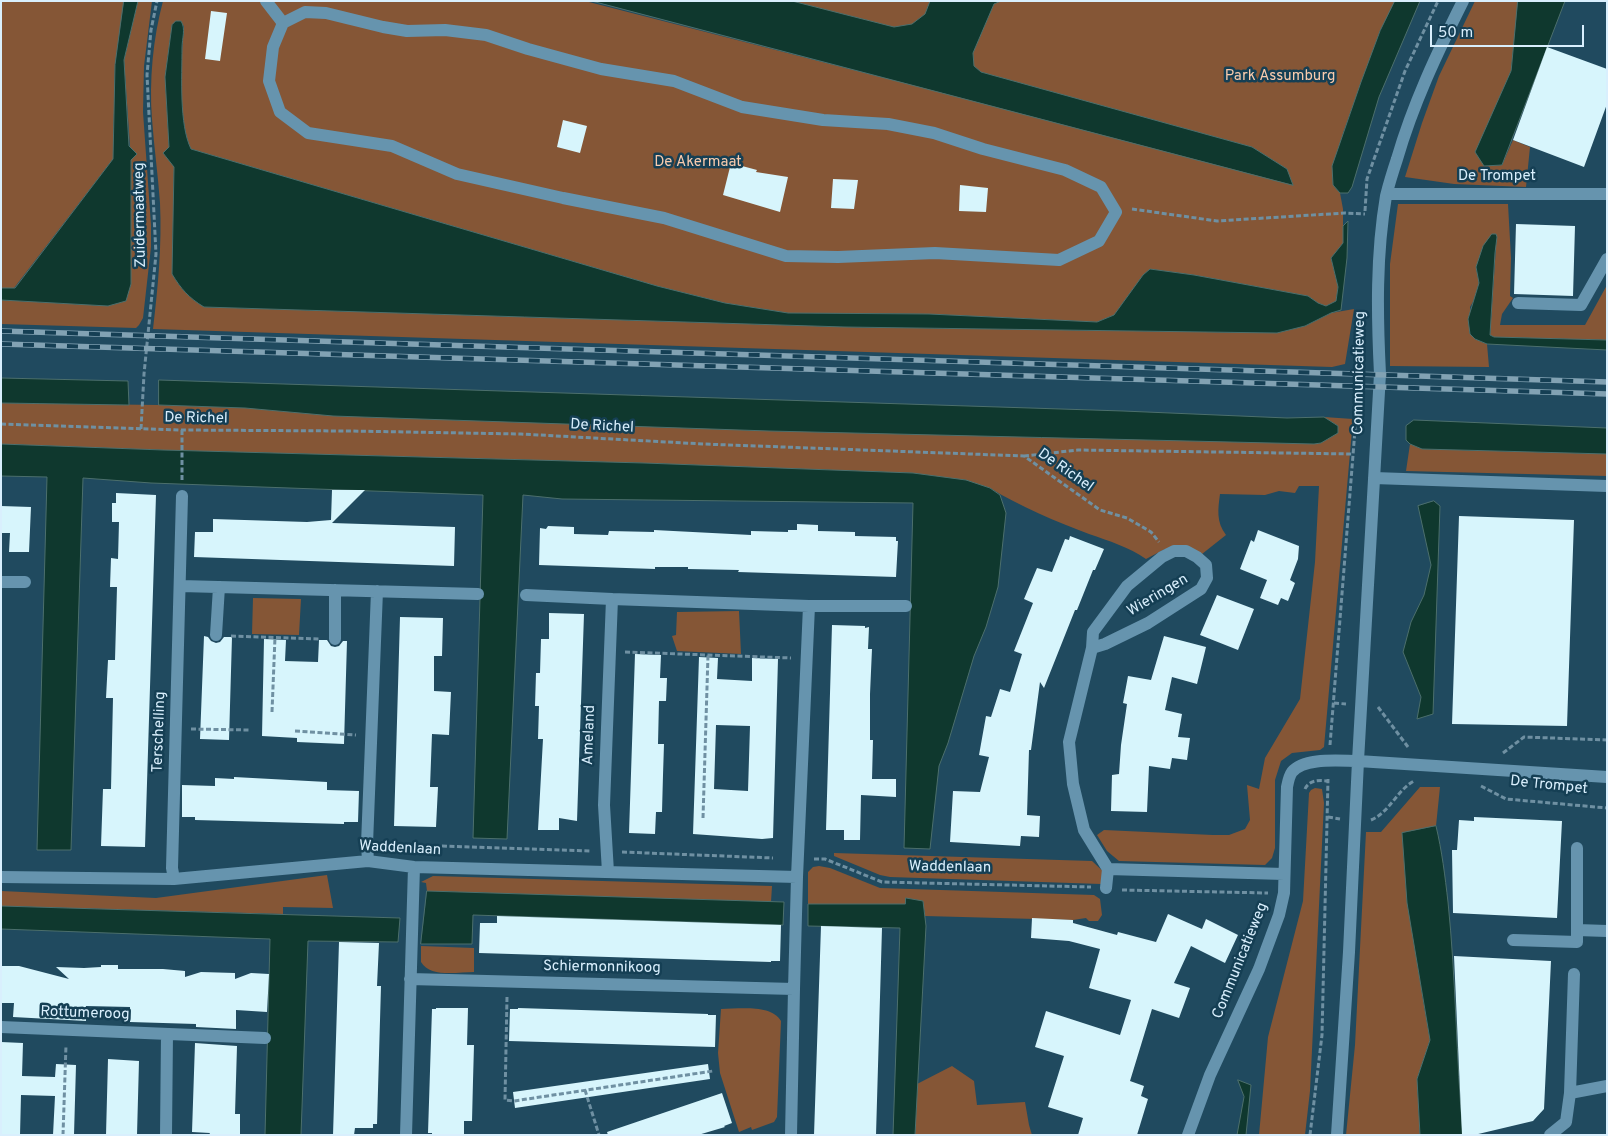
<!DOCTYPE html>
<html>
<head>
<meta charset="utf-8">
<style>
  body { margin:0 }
  #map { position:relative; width:1608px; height:1136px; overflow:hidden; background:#204a5f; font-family:Overpass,sans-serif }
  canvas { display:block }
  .frame { position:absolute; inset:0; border:2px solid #d9effd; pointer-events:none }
  .scale { position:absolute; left:1430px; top:25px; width:154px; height:22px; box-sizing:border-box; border:2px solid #d9effd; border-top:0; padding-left:6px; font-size:15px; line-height:18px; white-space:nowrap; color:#d9effd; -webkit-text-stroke:4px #153f54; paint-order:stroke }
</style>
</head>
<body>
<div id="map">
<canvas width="1608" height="1136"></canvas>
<div class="frame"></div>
<div class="scale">50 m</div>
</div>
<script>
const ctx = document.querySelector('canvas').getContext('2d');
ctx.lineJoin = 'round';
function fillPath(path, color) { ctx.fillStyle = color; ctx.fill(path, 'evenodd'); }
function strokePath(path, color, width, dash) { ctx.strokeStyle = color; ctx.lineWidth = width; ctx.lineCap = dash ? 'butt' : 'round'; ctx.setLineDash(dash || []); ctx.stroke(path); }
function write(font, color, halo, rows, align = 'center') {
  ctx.font = font + ' Overpass,sans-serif'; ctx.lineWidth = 5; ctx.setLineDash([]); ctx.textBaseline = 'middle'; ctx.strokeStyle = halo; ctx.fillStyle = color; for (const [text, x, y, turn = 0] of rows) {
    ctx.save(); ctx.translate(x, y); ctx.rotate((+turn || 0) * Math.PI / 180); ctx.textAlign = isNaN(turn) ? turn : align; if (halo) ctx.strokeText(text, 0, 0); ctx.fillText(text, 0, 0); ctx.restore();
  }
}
fillPath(new Path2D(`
  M1,1H124L115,65L113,159L14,288H1Z
  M138,1H152L144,66L143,112L151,225V247L143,318L139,325L136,328L1,324V300L108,306L131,284V160L124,60Z
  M163,1H585L881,77L1287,169L1252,147L998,78L981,72L974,66L666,1H1395L1380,31L1343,133L1333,185L1340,193L1343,209V243L1331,258L1338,287L1336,301L1326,306L1318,303L1308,296L1194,275L1150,269L1143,275L1114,315L1097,322L929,314L788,313L725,303L657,286L191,149C178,119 181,59 184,26L176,21L172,25L165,77L169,147L174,167L172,274C181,289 189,298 204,307L845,327L1277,333L1305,326L1331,313L1354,309L1345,364L1332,367L153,329C158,287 162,245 160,203C158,175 154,147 152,119C149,81 153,38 163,1Z
  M1475,1H1518L1511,71L1500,97L1484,166L1502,165L1513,140L1530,147L1526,187L1454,184L1405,177L1422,123L1439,76Z
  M1398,204H1508L1511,258L1510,296L1513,298L1502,314L1500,325H1585L1607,285V340L1494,337L1490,335L1496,247L1476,267L1479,283L1474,300L1470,307L1475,339L1487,344L1489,367L1390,366V264Z
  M1,403L159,405L1314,444L1328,439L1338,426L1324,417L1353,419L1324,747L1320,750L1292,753L1281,761L1275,780V848L1272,858L1265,865L1119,861L1107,851L1097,835L1104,830L1213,835H1229L1245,829L1250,820L1247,785L1259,789L1265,758L1300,699L1315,562L1319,486H1299L1295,493L1279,491L1265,495L1220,494C1218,509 1216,522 1226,535L1202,554L1165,549L1146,559C1129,547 1109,541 1089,534C1057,522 1019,506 990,488L913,473L644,463L163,450L1,444Z
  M1410,444L1422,449L1607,454V476L1406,471Z
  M253,598L301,599L299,635L252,634Z
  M739,611L741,654L677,651L672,636L676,635L677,612Z
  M1420,787H1440L1436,826L1402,833L1422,994L1430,1040L1417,1079L1420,1135H1346L1355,1045L1366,832H1381Z
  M1315,788L1322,789L1324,803L1310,1091L1305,1135H1259L1268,1037L1303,901L1309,793L1311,790Z
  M834,853L1092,861L1107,875L1101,884L890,877L880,875L834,856Z
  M819,866L830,868L880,888L1094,895L1100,899L1102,915L1098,921H1089L1086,918L1073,920L925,916L923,902L906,899L905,904H808V872L813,867Z
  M327,875L333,908L283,907V914L1,906V891L156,898Z
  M433,876L772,886L771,902L427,891L426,883L421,882Z
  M421,946L474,948V972C458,972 430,978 421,962Z
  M721,1009C739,1009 771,1004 781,1021L777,1117L774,1122L752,1130L751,1127L739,1132L720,1073L718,1053Z
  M952,1066L974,1081L977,1105L1025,1102L1029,1125L1032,1135H915L917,1084Z`), '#855636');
const water = new Path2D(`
  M124,1H138L124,60L129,146L137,154L131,160V284L126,301L108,306L1,300V288H15L113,159L115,65Z
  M592,1H792L894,27L912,24L925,14L930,1H1001L994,4L973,53L974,66L981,72L1252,147L1287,169L1293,185Z
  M1395,1H1420L1379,97L1352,187L1348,193H1340L1333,185L1332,166L1361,82L1380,31Z
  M1518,1H1565L1502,165L1484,166L1475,152L1511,71Z
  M176,21H181C186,29 182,38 182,48C182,77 179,124 191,149L657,286L725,303L788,313L929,314L1097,322L1114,315L1143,275L1150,269L1194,275L1308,296L1318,303L1326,306L1336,301L1338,287L1331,258L1343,243V226L1348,221L1347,258L1341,310L1331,313L1305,326L1277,333L845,327L204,307C189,298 181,289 172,274L174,167L163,153L169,147L165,77L172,25Z
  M1492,234H1496L1497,237L1495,253L1490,335L1494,337L1607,340V350L1487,344L1475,339L1470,334L1468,319L1479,283L1476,267L1483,246Z
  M1,378L128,381L129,405L1,403Z
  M159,380L1123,411L1287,418L1324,417L1338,426V433L1321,443L1314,444L769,431L333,416L245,408L159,405Z
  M1414,420L1607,428V454L1422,449L1410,444L1406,440V426Z
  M1,444L163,450L644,463L913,473L966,480L990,488L1000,495L1006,513L998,587L986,627L974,656L948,743L939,766L930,849L904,848L913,503L562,499L523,495L507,839L473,838L483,495L151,483L83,478L71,850H37L47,477L1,476Z
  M1434,501L1440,506L1433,714L1417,719L1421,697L1403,652L1411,622L1424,595L1431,565L1418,506Z
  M1436,826C1442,851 1445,876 1448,902C1456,979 1456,1057 1463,1135H1420L1417,1079L1430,1040L1407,903L1402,833Z
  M427,891L784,902L783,925L473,915L472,944H421Z
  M906,898L923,901L926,926L915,1135H893L900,928L808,926V904H905Z
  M1,906L400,918L398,942L308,941L301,1135H265L270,939L1,929Z
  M1238,1080L1251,1085L1246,1135H1237L1244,1097Z`);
fillPath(water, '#0f382e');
strokePath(water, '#4c6f6c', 1);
fillPath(new Path2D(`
  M211,11L227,13L220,61L205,59Z
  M1547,47L1607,69V104L1584,167L1513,140Z
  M563,120L587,126L580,153L557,147Z
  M731,163L757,170L756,172L788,177L780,212L723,195Z
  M833,179L858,180L854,209L831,208Z
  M960,185L988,188L986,212L959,211Z
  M1516,224L1575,226L1573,296L1514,294Z
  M332,490H365L332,523L455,527L454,566L194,557L195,532H213V519L307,522L331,520Z
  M116,493L156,495L145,847L101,846L103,789H111L113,698H106L108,660H115L117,587H110L111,558L118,559L119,522H112V503H116Z
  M1,506L31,507L29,552H9L10,533H1Z
  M1459,516L1574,520L1567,726L1452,724Z
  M797,524L818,525V531L855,532V536L896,537V541H898L896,577L738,572L739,570L688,569V567H655V569L539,565L540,528L546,529L548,526L574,527V534L608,535L609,531L654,532V530L751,535V531L788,532V530H797Z
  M1258,530L1299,546L1298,559L1290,580L1295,583L1288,601L1281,598L1278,605L1260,598L1267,580L1240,569L1251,540L1254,542Z
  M1070,536L1104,549L1095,570H1093L1077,610H1075L1044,688L1040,682L1031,750H1029L1027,815L1040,816L1039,837L1021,836L1020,846L950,842L953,791L980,792L989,757L979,755L986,716L991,717L1000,689L1010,692L1022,654L1014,651L1033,603L1024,599L1037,568L1052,572L1065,539L1069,540Z
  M1217,595L1254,609L1238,650L1200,635Z
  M549,613L584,614L577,821L559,818V830H538L543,739H538L539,706H535L536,673H540L541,639H549Z
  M400,617L443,618L442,656H434V691L451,692L449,735L432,734L430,787H438L436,827L394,826Z
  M832,625L865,626V628L869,627L868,649H872L870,694V740H873L872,779H896V797L861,795L860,840H844V830H826Z
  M204,636L208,637L211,641L216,643L220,642L224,637H232L229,740L200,739Z
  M1164,636L1206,647L1197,684L1172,677L1165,710L1182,714L1178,737L1190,738L1187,760L1172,758L1170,769L1149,766L1147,812L1111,811L1112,775L1119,774L1121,745L1127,704L1123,703L1128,676L1151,680Z
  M264,639L286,640L285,661L318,662L319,640H327L331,646L335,647L339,646L343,641H347L344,744L297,742V738L262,736Z
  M635,654L661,655L660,678H667L666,701H659L658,744H664L663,775L662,812H656L655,834L629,833Z
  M699,657L718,658L717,679L752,681V658L778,659L773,838L762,839L693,834ZM716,725L750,726L748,791L714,789Z
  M234,777L327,782V790L359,791L358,822H344V824L269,822L195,820V817H182V785L215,786V778L234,779Z
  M1474,817L1562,821L1557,918L1453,913L1452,850H1457L1459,820L1474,821Z
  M1168,914L1202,929L1206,919L1238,935L1225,963L1191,946L1174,983L1190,988L1179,1018L1152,1009L1130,1081L1144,1086L1141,1096L1148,1099L1137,1135H1078L1083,1118L1048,1107L1064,1056L1035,1047L1046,1011L1120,1035L1131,1000L1089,988L1100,949L1069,941L1031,938L1032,918L1073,920V923L1117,935L1118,932L1156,942Z
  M497,916L781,925L780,961H771V962L479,953L480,923H497Z
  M821,926L882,928L876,1135H814Z
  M339,942L379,943L377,986H381L377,1124H373V1128H355L354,1135H333Z
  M1454,956L1551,961L1544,1109L1533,1121L1474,1135H1462Z
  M101,965H118V969H163L185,971V977L201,972L235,973V979L251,973L269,974L267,1012L236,1010V1029L196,1027V1024L130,1022V1007L86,1006V1021L13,1017L14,1003H1V966H19L69,979L56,967L84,968L101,967Z
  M436,1008H468L467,1045H474L473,1081L472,1121H464V1135H432V1133H428L432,1009H436Z
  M518,1008L708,1014V1015H716L715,1047L509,1041L510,1009H518Z
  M1,1042L23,1043L22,1076L55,1077L56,1064L76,1065L74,1135H53L55,1096L21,1095L20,1135H1Z
  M195,1043L237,1046L235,1114H240V1134L209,1135L210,1133L192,1132Z
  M108,1059L139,1061L137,1135H106Z
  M708,1064L710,1079L515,1108L513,1092Z
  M722,1093L732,1123L724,1126L725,1127L698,1135H608L607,1132Z`), '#d7f5fc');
strokePath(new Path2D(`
  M1132,209L1217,221L1345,213L1365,214
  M1365,211L1367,179L1405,71L1438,1
  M1,424L182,430L348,431L521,434L703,444L1024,456L1100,510L1127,518L1151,532L1159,542
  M141,429L144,374L156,254L147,75L151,30L157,1
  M1024,456L1078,450L1353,454
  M182,480V430
  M231,636L319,639
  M625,652L791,658
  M1334,703L1346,704
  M1378,707L1408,747
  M272,712L275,637
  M191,729L250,730
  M295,731L356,735
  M1330,745L1355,430L1360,310
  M1503,753L1524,737L1607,740
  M1481,786L1506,799L1607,808
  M1305,789C1309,780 1319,780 1328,781
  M1328,817L1340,819
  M703,818L708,655
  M1371,820C1390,812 1397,790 1414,781
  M382,844L591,851
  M622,852L773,858
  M814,859H825L882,882L1091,887
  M1122,890L1268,893
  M507,997L505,1100L514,1101L713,1071
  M585,1090L599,1135
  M63,1135L66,1045
  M1310,1135L1322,1035L1328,779`), '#6f90a2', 3, [5, 2.5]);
strokePath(new Path2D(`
  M266,1L283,23
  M305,12L326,13L383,27L407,31L445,30L486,35L528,49L601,69L674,81L742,107L823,120L888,124L934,133L983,149L1065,170L1101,187L1116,212L1099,241L1059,260L935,253L838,257L786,256L664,218L563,198L457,174L392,146L308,133L280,112L269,81L273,47L283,23Z
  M1387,194H1607
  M1518,303L1581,305L1607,259
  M1374,478L1607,486
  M1,582H25
  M181,586L478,594
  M526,595L612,599
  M216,635L219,587
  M335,639V590
  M1092,648L1105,644L1148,623L1201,589L1207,578L1206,565L1197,557L1186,551H1174L1162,557L1127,586L1093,632L1092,648L1069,742L1073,784L1084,830L1108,869L1106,888
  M1577,848V930L1607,931
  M368,861L367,844L377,591
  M1108,869L1284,874
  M608,872L604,805L612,599L809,606
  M1,877L174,879L368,861L414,867L797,877
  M174,879L172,868L182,496
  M1513,940L1577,942V930
  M410,979L794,989L797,877L809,606H906
  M1,1027L265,1038
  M1570,1093L1607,1086
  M166,1135L167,1034
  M406,1135L414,867
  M791,1135L794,989
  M1188,1135L1210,1075L1259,969L1279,915L1284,893L1287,787C1288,782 1289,776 1292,772C1304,757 1340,761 1358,761L1607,777
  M1337,1135L1349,952L1358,761L1380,374C1377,314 1376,255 1386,196C1389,184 1393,171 1397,159C1413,104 1437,53 1463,1
  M1550,1135L1566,1122L1570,1093L1574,974`), '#6694ae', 12);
const rail = new Path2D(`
  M1,331L1607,382
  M1,344L1607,394`);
strokePath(rail, '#82a2b3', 5.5);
strokePath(rail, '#153f54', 4, [11]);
write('15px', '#facbad', '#153f54', [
  ["Park Assumburg",1280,77],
  ["De Akermaat",698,163]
]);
write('15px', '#d9effd', '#153f54', [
  ["De Trompet",1497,177],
  ["Zuidermaatweg",141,215,-91],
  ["Communicatieweg",1360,373,-89],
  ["De Richel",196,419,1],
  ["De Richel",602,427,3],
  ["De Richel",1065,471,35],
  ["Wieringen",1158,596,-31],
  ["Terschelling",160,732,-88],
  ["Ameland",590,735,-88],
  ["De Trompet",1549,786,6],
  ["Waddenlaan",400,849,3],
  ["Waddenlaan",950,868,1],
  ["Communicatieweg",1241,961,-68],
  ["Schiermonnikoog",602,968,1],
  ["Rottumeroog",85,1014,2]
]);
</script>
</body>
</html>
